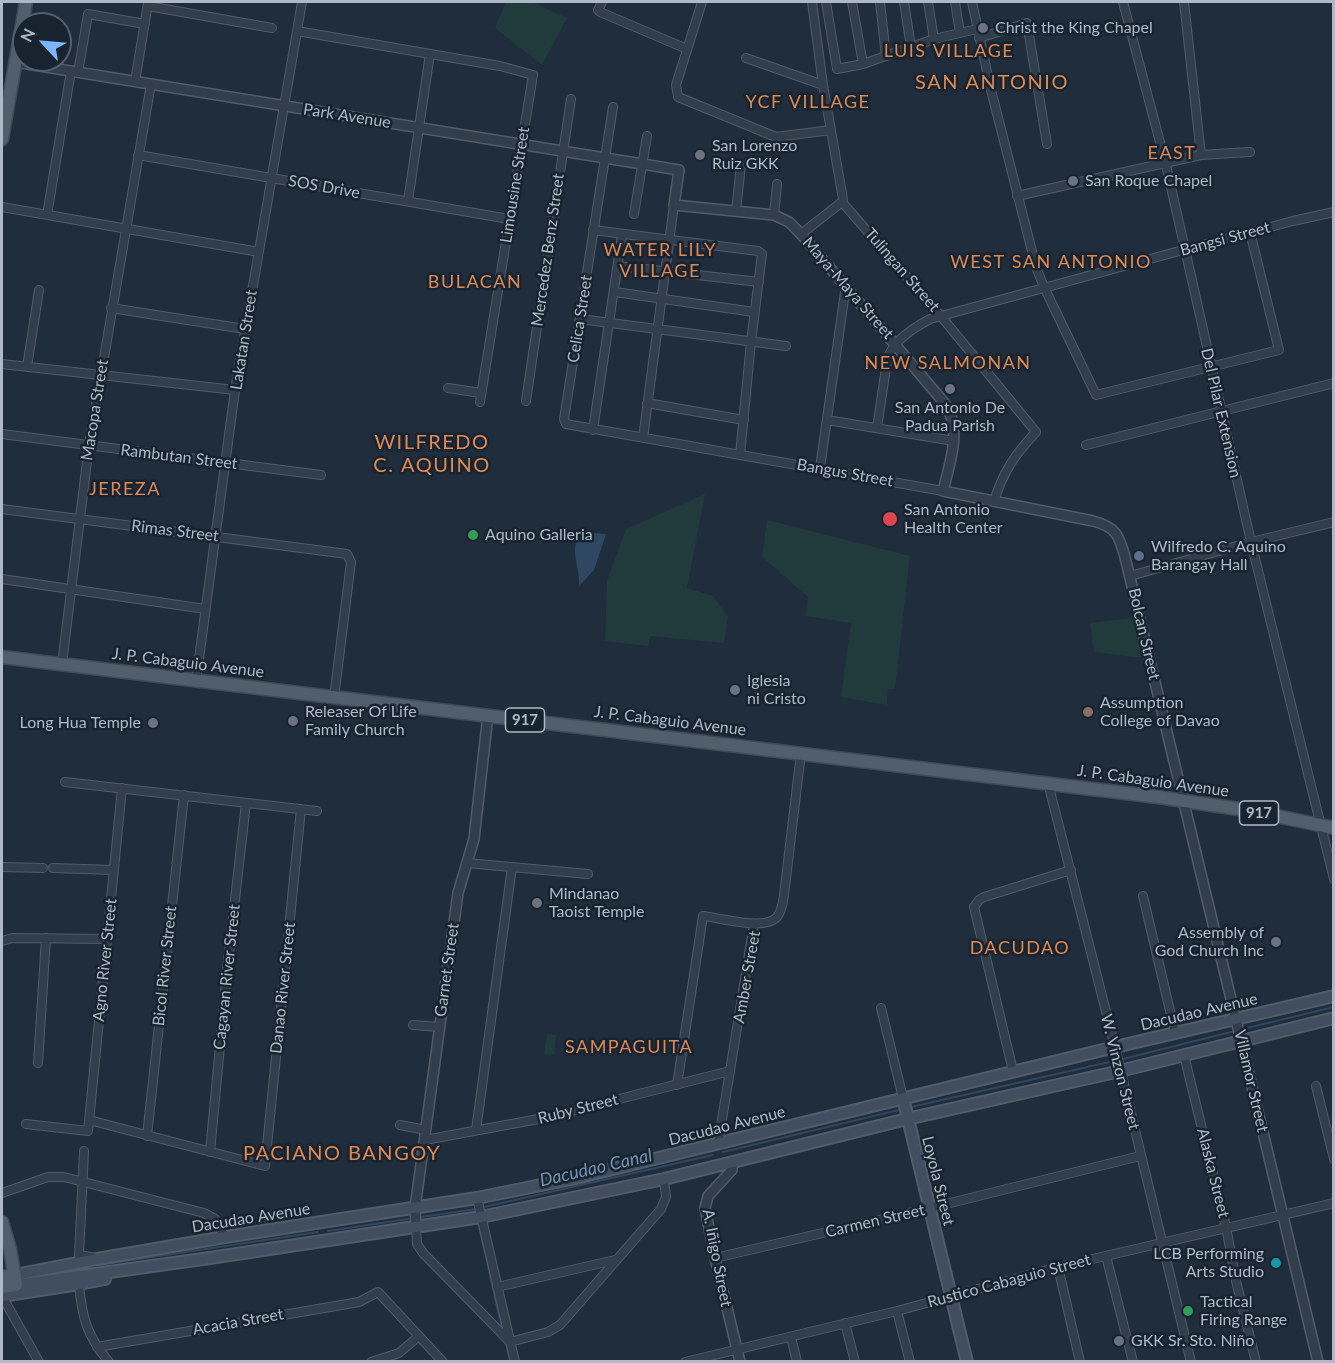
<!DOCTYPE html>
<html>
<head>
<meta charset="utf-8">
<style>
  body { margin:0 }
  #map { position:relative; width:1335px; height:1363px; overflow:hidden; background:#1f2d3c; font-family:Lato,sans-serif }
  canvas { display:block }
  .frame { position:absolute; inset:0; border:3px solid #aeb9c8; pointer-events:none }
  .north { position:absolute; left:12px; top:12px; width:60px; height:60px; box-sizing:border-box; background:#182330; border:2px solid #545f6d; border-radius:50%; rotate:296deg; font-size:16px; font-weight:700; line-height:24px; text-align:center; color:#aeb9c8 }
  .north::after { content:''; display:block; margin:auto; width:21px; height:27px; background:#7cb5ff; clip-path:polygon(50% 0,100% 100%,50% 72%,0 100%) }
</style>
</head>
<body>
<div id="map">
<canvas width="1335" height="1363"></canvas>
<div class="frame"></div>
<div class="north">N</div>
</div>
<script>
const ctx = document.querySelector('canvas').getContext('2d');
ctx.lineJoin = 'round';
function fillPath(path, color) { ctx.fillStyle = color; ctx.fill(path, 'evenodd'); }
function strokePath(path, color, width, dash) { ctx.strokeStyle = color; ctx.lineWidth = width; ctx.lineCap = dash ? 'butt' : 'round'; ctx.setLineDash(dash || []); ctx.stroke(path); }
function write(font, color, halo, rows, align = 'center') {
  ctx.font = font + ' Lato,sans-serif'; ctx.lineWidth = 5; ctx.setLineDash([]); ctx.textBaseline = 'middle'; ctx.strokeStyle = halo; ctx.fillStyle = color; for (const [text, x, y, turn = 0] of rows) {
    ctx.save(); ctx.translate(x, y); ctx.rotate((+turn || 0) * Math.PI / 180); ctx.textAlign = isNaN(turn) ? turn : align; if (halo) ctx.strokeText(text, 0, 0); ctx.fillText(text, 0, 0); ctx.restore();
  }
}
fillPath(new Path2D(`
  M506,2H532L567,18L542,65L495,28Z
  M705,494L687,588L713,596L728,617L724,643L650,636L648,646L605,641L607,581L626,529Z
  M767,520L910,556L895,689H888L887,705L841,697L851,623L806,616L808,597L762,557Z
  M1133,618L1143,658L1094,652L1090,623Z
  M547,1034L556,1035L554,1055L544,1054Z`), '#213b3d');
fillPath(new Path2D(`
  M584,532L606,534L594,570L579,586C581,569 566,545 584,532Z`), '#2f4763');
strokePath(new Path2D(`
  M1243,1029L1334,1007
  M1123,1059L1235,1031
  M911,1107L1114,1061
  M723,1152L899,1110
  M484,1207L713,1155
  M421,1217L476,1209
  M478,1222L502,1329
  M328,1231L408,1219
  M100,1265L318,1232
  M506,1343L510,1362`), '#2f4763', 2);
const minor = new Path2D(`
  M602,2L598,10L600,12L687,49
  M702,2L676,85L678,97L776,137L831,130
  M812,2L823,85L843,199L842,202L940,315L1036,432C1016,453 1002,473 994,502
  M826,2L837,69L863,64L934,39L977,29
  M852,2L863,64
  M880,2L886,56
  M904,2L911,47
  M928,2L934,39
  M955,2L960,33
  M972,2L991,90L1036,267L1044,287L1096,395L1279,350L1250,232
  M1123,2L1166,165L1251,542L1334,879
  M1184,2L1201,155
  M148,6L272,28
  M297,31L500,66L533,75L480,402
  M979,38L1027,23L1047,144
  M746,58L823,85
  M78,73L88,14L145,24
  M135,82L148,3
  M613,107L564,419L566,424L943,491
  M138,155L509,219
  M1017,196L1201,155L1250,152
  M408,201L430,54
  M2,207L259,252
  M736,211L741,165
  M634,214L647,136
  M47,215L71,71
  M774,215L777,184
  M593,230L758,251L762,254L751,342L740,455
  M801,234L842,202
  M618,266L759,282
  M615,292L754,312
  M111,308L245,329
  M580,319L786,346
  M2,364L235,390
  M27,367L39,290
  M448,388L481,393
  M526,401L571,99
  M647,403L744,420
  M827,420L954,441
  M877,428L887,361C891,342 913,328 930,319L1183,250L1293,221L1334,212
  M593,430L622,235
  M2,434L321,475
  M643,438L674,205
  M1086,445L1334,383
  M820,468L846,285
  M2,509L347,554L351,562L334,698
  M1130,576L1251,542L1334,522
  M2,579L205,609
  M62,664L89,445L151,84
  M196,681L235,390L302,2
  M65,782L317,811
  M1048,783L1115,1047L1191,1362
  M467,863L588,874
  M2,867L43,868
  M53,868L114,870
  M1143,896L1175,1032
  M2,941L13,938L107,939
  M881,1008L903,1098
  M413,1025L440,1027
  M1184,1055L1226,1227L1236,1281L1256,1362
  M38,1063L46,938
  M1013,1071L974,907L979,900L984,897L1071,870
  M677,1085L703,916C721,918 765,931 777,917C782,911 783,902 784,895L801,753
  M1316,1086L1334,1159
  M89,1120L265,1166L301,809
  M26,1124L88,1131L122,788
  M400,1125L426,1130
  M476,1130L512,867
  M147,1136L184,795
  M425,1140L544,1118L730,1071
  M718,1144L754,924
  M84,1151L79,1255L96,1258
  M210,1152L228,961L246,803
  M2,1193L48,1177H64L204,1213L215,1219L225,1237
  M477,1198L515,1362
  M416,1227L417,1244L423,1253L510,1342L548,1332L560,1325L661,1209L666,1197L664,1179
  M1106,1256L1133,1362
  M715,1258L930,1208L1140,1156
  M1058,1267L1080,1362
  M79,1284C82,1318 87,1336 109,1362
  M497,1287L615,1260
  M2,1296L39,1362
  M897,1311L910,1362
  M845,1323L855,1362
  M791,1337L797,1362
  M97,1347L359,1302L378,1292L443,1362
  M371,1362L399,1353L419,1336
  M685,1362L897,1311L1058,1267L1334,1203`);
const tertiary = new Path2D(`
  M15,62L679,170L674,205L774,215L789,222L801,234L942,400C964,427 950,461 943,491L1093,521C1116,527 1119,535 1125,557L1318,1362
  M732,1162V1170L708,1196L705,1208L715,1258L740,1362
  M416,1227L415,1208L458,893L474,839L488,715`);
const secondary = new Path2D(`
  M903,1098L967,1362
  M15,1275L97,1259L225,1237L477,1198L576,1178L1115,1047L1334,996
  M16,1285L210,1258L481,1217L664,1179L907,1119L1120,1071L1334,1018
  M2,1296L79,1284L105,1279`);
const primary = new Path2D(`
  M2,139L26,2
  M2,657L1158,797L1252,811L1334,828
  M2,1222L10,1249L16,1285L2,1287
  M2,1277L15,1275`);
strokePath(minor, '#515c6a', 10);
strokePath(tertiary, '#515c6a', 12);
strokePath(secondary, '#515c6a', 14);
strokePath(primary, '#3f4a58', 15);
strokePath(minor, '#333e4c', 8);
strokePath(tertiary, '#333e4c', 9);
strokePath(secondary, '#414e5f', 10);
strokePath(primary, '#515e6c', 12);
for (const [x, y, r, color] of [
  [983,28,6,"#6b7280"],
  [700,155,6,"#6b7280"],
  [1073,181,6,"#6b7280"],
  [950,389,6,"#6b7280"],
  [890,519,8,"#e0444e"],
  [473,535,6,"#2e9e5b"],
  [1139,556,6,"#5c6f8a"],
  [735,690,6,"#6b7280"],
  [1088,712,6,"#8d6e63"],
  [293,721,6,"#6b7280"],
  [153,723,6,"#6b7280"],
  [537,903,6,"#6b7280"],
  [1276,942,6,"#6b7280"],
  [1276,1263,6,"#0f9aa8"],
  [1188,1311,6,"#2e9e5b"],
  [1119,1341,6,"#6b7280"]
]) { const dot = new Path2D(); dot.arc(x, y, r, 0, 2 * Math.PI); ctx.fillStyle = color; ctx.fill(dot); strokePath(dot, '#182330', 2); }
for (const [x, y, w] of [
  [525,720,39],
  [1259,813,39]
]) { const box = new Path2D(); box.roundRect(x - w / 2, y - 12, w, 24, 4.5); ctx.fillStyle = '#182330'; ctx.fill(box); strokePath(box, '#aeb9c8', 1.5); }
write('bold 15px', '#aeb9c8', null, [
  ["917",525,720],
  ["917",1259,813]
]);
write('16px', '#aeb9c8', '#182330', [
  ["Christ the King Chapel",995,28],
  ["San Lorenzo",712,146],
  ["Ruiz GKK",712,164],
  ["San Roque Chapel",1085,181],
  ["San Antonio De",950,408,"center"],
  ["Padua Parish",950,426,"center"],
  ["San Antonio",904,510],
  ["Health Center",904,528],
  ["Aquino Galleria",485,535],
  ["Wilfredo C. Aquino",1151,547],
  ["Barangay Hall",1151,565],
  ["Iglesia",747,681],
  ["ni Cristo",747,699],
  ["Assumption",1100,703],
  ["College of Davao",1100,721],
  ["Releaser Of Life",305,712],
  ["Family Church",305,730],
  ["Long Hua Temple",141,723,"right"],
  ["Mindanao",549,894],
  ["Taoist Temple",549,912],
  ["Assembly of",1264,933,"right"],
  ["God Church Inc",1264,951,"right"],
  ["LCB Performing",1264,1254,"right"],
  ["Arts Studio",1264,1272,"right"],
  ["Tactical",1200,1302],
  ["Firing Range",1200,1320],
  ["GKK Sr. Sto. Niño",1131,1341]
], 'left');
write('16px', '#aeb9c8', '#182330', [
  ["Park Avenue",347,116,9],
  ["Limousine Street",515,185,-81],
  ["SOS Drive",324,187,10],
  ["Bangsi Street",1225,239,-15],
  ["Mercedez Benz Street",548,250,-82],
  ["Tulingan Street",902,270,49],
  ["Maya-Maya Street",848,288,49],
  ["Celica Street",580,319,-81],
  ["Lakatan Street",244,340,-81],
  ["Macopa Street",95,410,-81],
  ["Del Pilar Extension",1221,413,77],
  ["Rambutan Street",179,457,7],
  ["Bangus Street",845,473,10],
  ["Rimas Street",175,531,7],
  ["Bolcan Street",1144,634,77],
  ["J. P. Cabaguio Avenue",188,663,7],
  ["J. P. Cabaguio Avenue",670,721,7],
  ["J. P. Cabaguio Avenue",1153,781,8],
  ["Agno River Street",105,960,-84],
  ["Bicol River Street",165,966,-84],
  ["Garnet Street",447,970,-82],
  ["Cagayan River Street",227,977,-84],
  ["Amber Street",747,977,-80],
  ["Danao River Street",283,988,-84],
  ["Dacudao Avenue",1199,1012,-13],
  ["W. Vinzon Street",1120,1072,76],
  ["Villamor Street",1251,1081,77],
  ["Ruby Street",578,1109,-14],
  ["Dacudao Avenue",727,1126,-14],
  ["Alaska Street",1213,1173,76],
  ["Loyola Street",938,1181,76],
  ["Dacudao Avenue",251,1218,-9],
  ["Carmen Street",875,1221,-13],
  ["A. Iñigo Street",717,1258,79],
  ["Rustico Cabaguio Street",1009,1281,-15],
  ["Acacia Street",238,1322,-10]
]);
ctx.letterSpacing = '1.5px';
write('18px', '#df8952', '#182330', [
  ["LUIS VILLAGE",949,51],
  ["YCF VILLAGE",808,102],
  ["EAST",1172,153],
  ["WATER LILY",660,250],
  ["VILLAGE",660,271],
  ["WEST SAN ANTONIO",1051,262],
  ["BULACAN",475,282],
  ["NEW SALMONAN",948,363],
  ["JEREZA",125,489],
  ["DACUDAO",1020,948],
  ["SAMPAGUITA",629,1047]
]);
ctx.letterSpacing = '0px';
write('italic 18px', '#7391b3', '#182330', [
  ["Dacudao Canal",596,1168,-13]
]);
ctx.letterSpacing = '1.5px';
write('20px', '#df8952', '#182330', [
  ["SAN ANTONIO",992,83],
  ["WILFREDO",432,443],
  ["C. AQUINO",432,466],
  ["PACIANO BANGOY",342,1154]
]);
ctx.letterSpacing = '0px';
</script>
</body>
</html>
